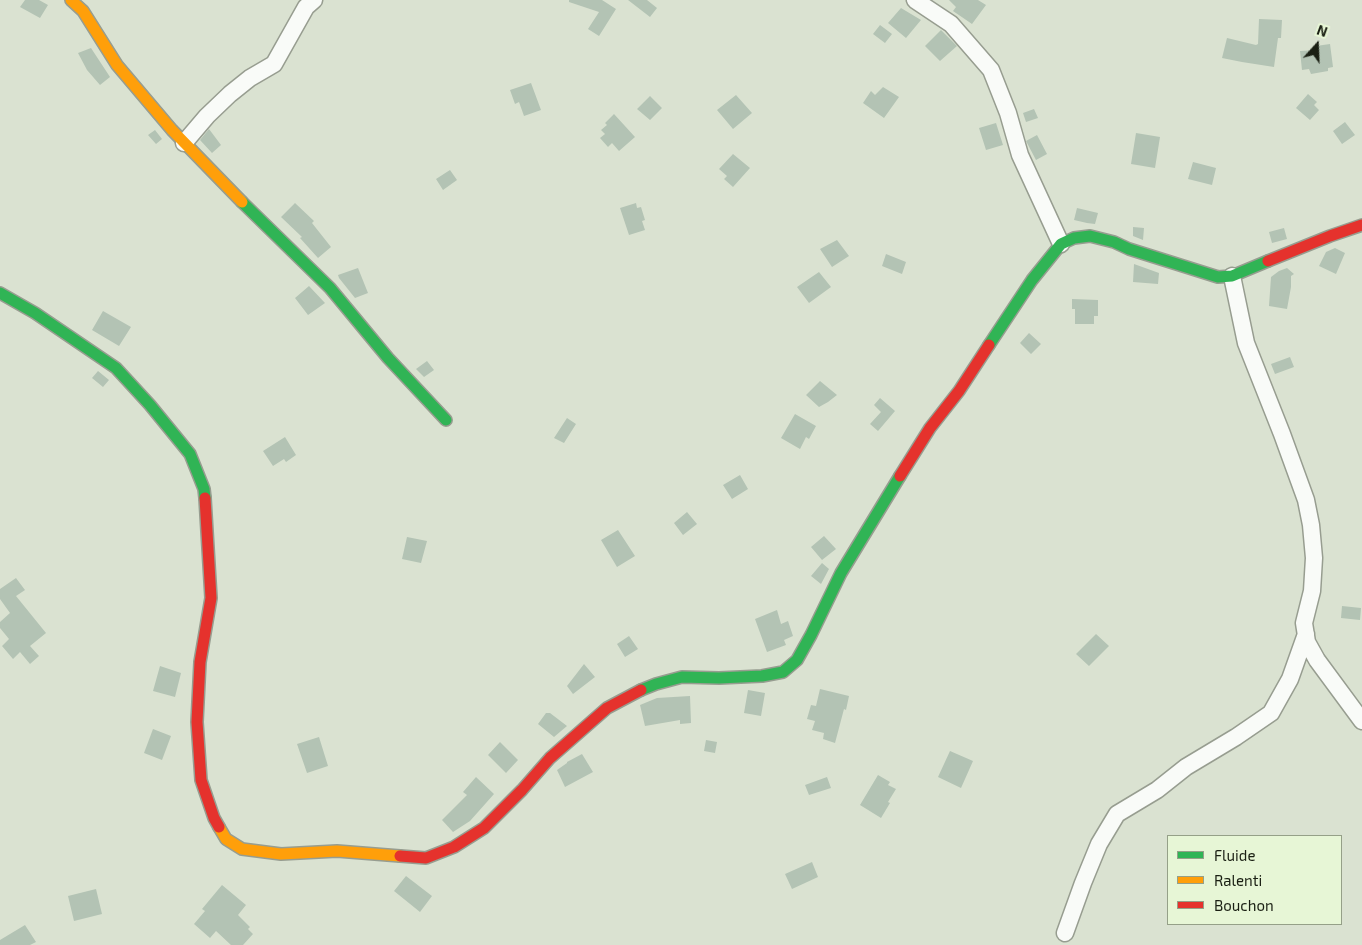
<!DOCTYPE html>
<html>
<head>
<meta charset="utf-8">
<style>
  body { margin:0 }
  #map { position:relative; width:1362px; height:945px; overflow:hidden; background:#dae2d1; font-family:"Exo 2",sans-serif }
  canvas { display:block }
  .legend { position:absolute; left:1167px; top:835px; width:175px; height:90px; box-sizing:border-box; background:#e7f6d6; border:1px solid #95a088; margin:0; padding:6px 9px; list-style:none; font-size:15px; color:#1a1f13 }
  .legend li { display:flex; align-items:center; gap:10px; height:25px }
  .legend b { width:25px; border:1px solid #95a088 }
  .north { position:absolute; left:1292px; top:20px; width:50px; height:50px; -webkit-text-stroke:4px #e7f6d6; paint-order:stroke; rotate:20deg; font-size:14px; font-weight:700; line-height:20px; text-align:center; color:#1a1f13 }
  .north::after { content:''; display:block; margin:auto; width:18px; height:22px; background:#1a1f13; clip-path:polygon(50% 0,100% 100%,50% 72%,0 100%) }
</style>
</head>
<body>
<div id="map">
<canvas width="1362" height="945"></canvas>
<ul class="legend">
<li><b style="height:6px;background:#30b455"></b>Fluide</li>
<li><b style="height:6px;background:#ff9f0a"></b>Ralenti</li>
<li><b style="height:6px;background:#e5322d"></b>Bouchon</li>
</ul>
<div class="north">N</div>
</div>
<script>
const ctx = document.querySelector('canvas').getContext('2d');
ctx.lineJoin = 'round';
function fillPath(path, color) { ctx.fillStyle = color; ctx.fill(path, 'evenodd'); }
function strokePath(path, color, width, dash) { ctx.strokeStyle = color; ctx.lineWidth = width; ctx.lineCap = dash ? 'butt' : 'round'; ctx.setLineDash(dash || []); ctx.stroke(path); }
fillPath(new Path2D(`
  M25,0H39L48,5L40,18L20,7Z
  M569,0H602L616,9L599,36L588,29L599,12L569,2Z
  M628,0H647L657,8L650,17Z
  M949,0H978L986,5L972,24L953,11L956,7Z
  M901,8L921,20L906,38L888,23Z
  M1259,19L1282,20L1281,38H1278L1274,67L1242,62L1222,58L1227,38L1256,45L1258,44Z
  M880,25L892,34L885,43L873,34Z
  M941,30L957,46L940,61L925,46Z
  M1330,44L1333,67L1328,68V71L1311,74L1309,69L1302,70L1300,51L1317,50L1316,46Z
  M91,48L110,77L100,85L87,70L78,53Z
  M531,83L541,110L524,116L519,102L515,104L510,90Z
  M883,87L899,97L884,118L863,103L871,91L875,95Z
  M1308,94L1317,102L1314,105L1319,110L1310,120L1296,108Z
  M736,95L752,113L733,129L717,110Z
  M650,96L662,108L650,120L637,109Z
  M1034,109L1038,118L1026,122L1023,113Z
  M614,114L635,137L619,151L612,143L608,147L600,138L605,134L601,130L607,125L605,123Z
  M1345,122L1355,135L1342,144L1333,131Z
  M996,123L1003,145L986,150L979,128Z
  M209,129L221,145L212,153L200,140Z
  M155,130L162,139L156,144L148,135Z
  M1136,133L1160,137L1155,168L1131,164Z
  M1037,135L1047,154L1036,160L1026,141Z
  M733,154L750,168L733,187L724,179L727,176L719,169Z
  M1193,162L1216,168L1212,185L1188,179Z
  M450,170L457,180L443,190L436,179Z
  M295,203L314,221L312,223L331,247L318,258L300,238L302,237L281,217Z
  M636,203L637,208L641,207L645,220L642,221L645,230L629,235L620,208Z
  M1077,208L1098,213L1095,224L1087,223L1074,220Z
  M1133,227L1144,228L1143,240L1133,236Z
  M1284,228L1287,239L1272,243L1269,232Z
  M837,240L849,256L832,267L820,249Z
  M1335,248L1345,253L1336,274L1319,266L1326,252Z
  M886,254L906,262L902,274L882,266Z
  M1134,264L1159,273L1158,284L1133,282Z
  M358,268L368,293L355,298L339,278L338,275Z
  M1287,268L1294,274L1291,276V287L1287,309L1269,306L1271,277L1279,271Z
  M819,272L831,287L809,303L797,287Z
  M309,286L325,303L308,315L295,298Z
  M1072,299L1098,300V316H1094V324H1075V309H1072Z
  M103,311L131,327L119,346L92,330Z
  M1029,333L1041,344L1031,354L1020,343Z
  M1290,357L1294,367L1275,374L1271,364Z
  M427,361L434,370L424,377L416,369Z
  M98,371L109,380L103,387L92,378Z
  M820,381L837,395L828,402L819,407L806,395Z
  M880,398L895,411L878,431L870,424L881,412L874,405Z
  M795,414L816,426L809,439L806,437L800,449L781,438Z
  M567,418L576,424L564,443L554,438Z
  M285,437L296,455L286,462L284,459L273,466L263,451Z
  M740,475L748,489L732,499L723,485Z
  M687,512L697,524L683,535L674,523Z
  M618,530L635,556L617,567L601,540Z
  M824,536L836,549L822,560L811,547Z
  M407,537L427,541L421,563L402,559Z
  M822,563L829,569L821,584L811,576Z
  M16,578L25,590L16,596L46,633L30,646L39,656L30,664L20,652L13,659L2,646L9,639L0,628V622L10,613L0,599V589Z
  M1342,606L1361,608L1360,620L1341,618Z
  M777,610L781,624L788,621L793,636L784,640L786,645L767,652L755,619Z
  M1096,634L1109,646L1089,666L1076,654Z
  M629,636L638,649L625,657L617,644Z
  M584,664L595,677L573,694L567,686Z
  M160,666L181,673L175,697L153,691Z
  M820,689L849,696L846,710L844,709L835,743L823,739L824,733L812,730L815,721L807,719L811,705L816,706Z
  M748,690L765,693L761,716L744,713Z
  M690,696L691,723L680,724V720L645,726L640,705L657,698Z
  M546,713H550L567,726L554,737L538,724Z
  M153,729L171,736L162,760L144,753Z
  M319,737L328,766L307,773L297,744Z
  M706,740L717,742L715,753L704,751Z
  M500,742L518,760L506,773L488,755Z
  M950,751L973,761L961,788L938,777Z
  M582,754L593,772L565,787L557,770L567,763V762Z
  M878,775L890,782L888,785L896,789L888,802L890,803L881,818L860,805Z
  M476,777L494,794L470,821L453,832L442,820L467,795L463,792Z
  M827,777L831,788L809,795L805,785Z
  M812,862L818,877L792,889L785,874Z
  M406,876L432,896L420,912L394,891Z
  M222,885L246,905L238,915L250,927L248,929L253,934L243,945H231L216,931L210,938L194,924L205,911L202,909Z
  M96,889L102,914L74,921L68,896Z
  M25,925L36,942L30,945H0V940Z`), '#b3c3b4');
const street = new Path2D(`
  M915,0L951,24L991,70L1008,113L1020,155L1061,244
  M184,143L207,116L230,94L250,78L274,64L306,7L314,0
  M1232,276L1246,343L1282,434L1306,500L1311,525L1314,558L1312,591L1304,623L1307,642L1317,660L1362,721
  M1065,933L1083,883L1099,844L1117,814L1157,790L1186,767L1236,737L1271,713L1290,679L1306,634`);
const fast = new Path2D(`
  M242,202L330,288L388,358L446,420
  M0,293L35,313L116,368L150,405L190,454L204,489L205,498
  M989,345L1032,280L1061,244L1074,238L1090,236L1114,242L1129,249L1218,277L1232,276L1268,261
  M641,690L656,684L682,677L719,678L762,676L783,672L797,660L811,635L841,573L900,476`);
const slow = new Path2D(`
  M71,0L83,11L117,65L172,130L242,202
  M219,827L226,839L242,849L281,854L337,851L400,856`);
const jam = new Path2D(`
  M1268,261L1330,236L1362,225
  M900,476L930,428L959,391L989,345
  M205,498L211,598L200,662L197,722L201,780L214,818L219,827
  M400,856L426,858L454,847L484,828L522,790L550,758L607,708L641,690`);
strokePath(street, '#979d90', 19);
strokePath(fast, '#979d90', 14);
strokePath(slow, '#979d90', 14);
strokePath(jam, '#979d90', 14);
strokePath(street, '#f9fbf8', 16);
strokePath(fast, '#30b455', 11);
strokePath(slow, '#ff9f0a', 11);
strokePath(jam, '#e5322d', 11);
</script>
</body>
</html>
